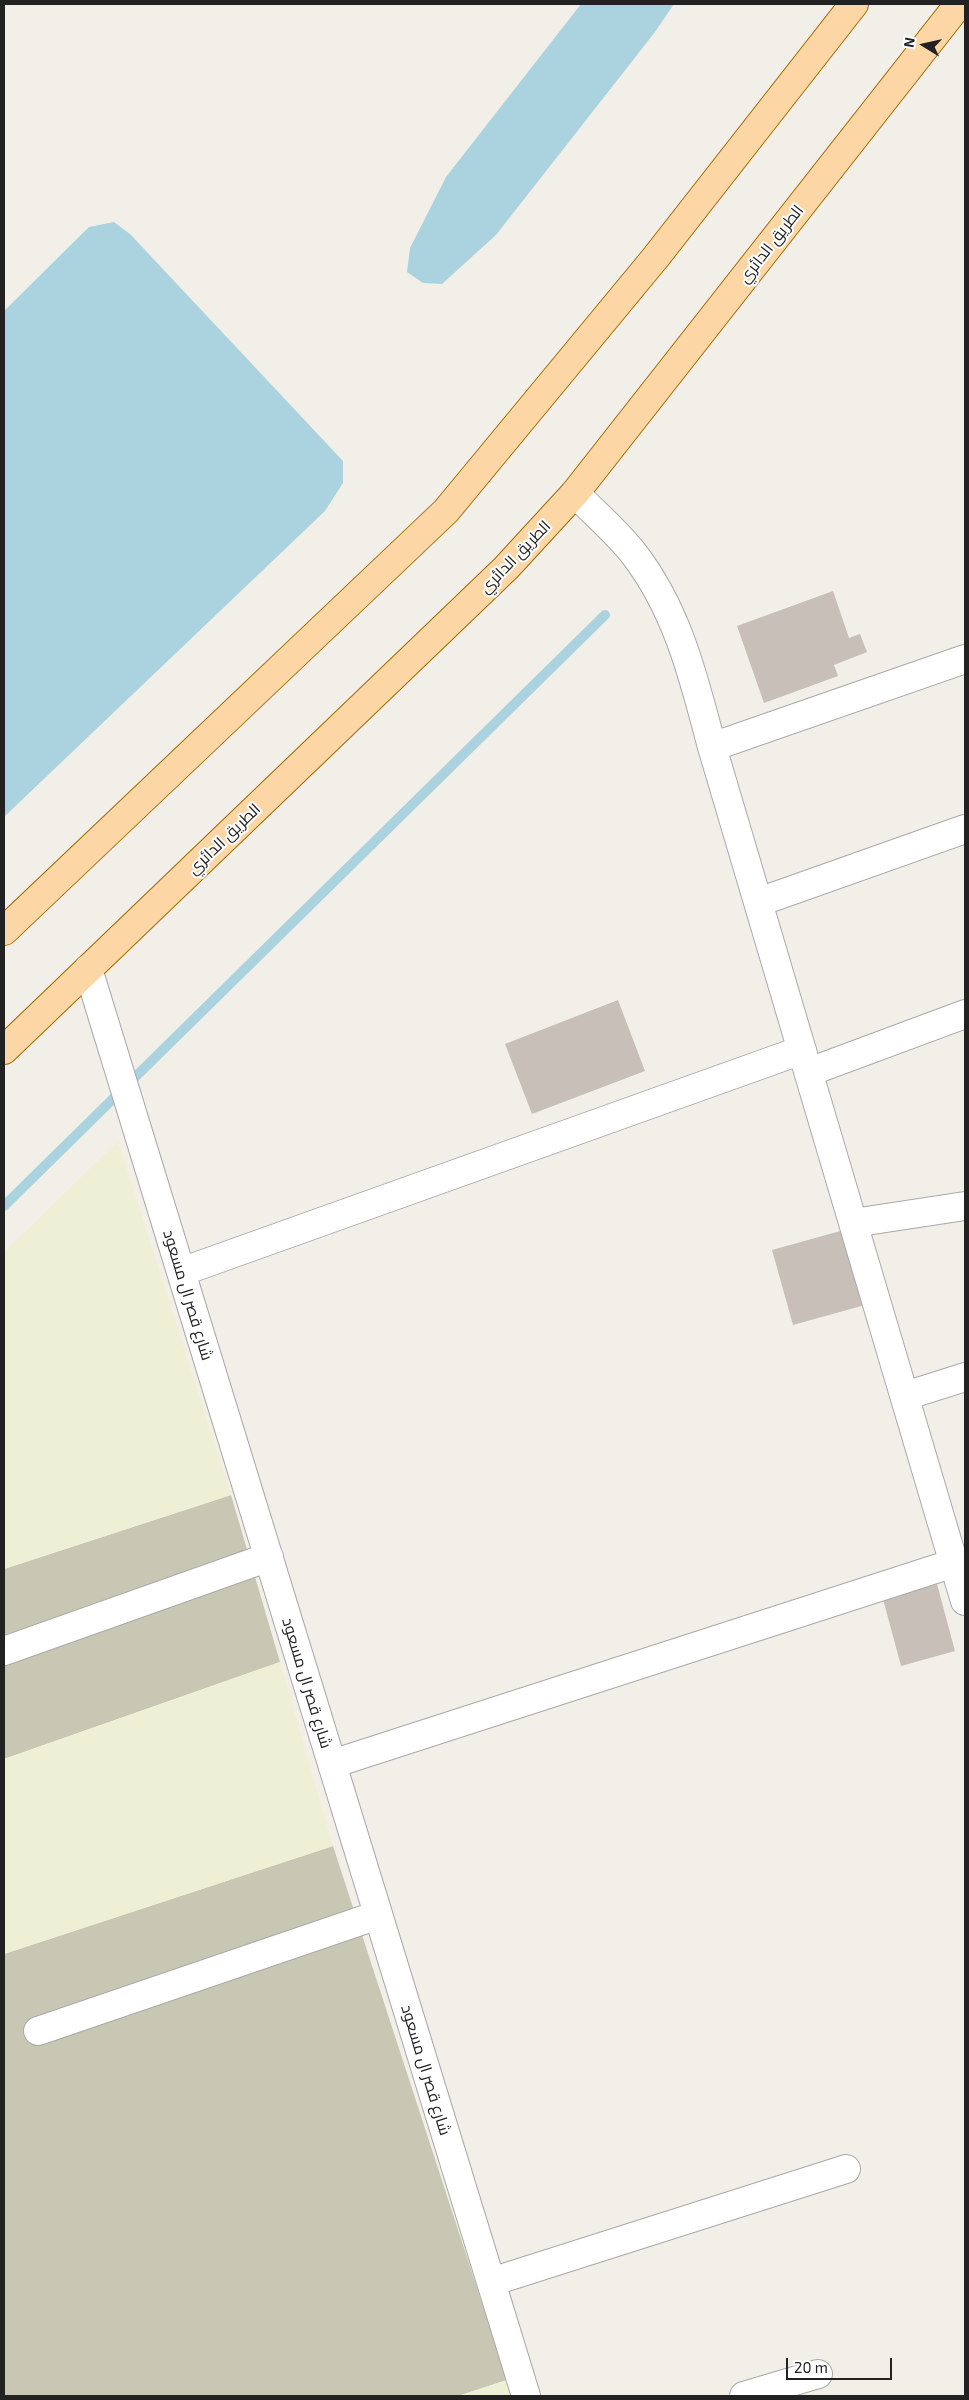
<!DOCTYPE html>
<html>
<head>
<meta charset="utf-8">
<style>
  body { margin:0 }
  #map { position:relative; width:969px; height:2400px; overflow:hidden; background:#f2efe9; font-family:"Exo 2",sans-serif }
  canvas { display:block }
  .frame { position:absolute; inset:0; border:5px solid #222; pointer-events:none }
  .north { position:absolute; left:899px; top:20px; width:50px; height:50px; -webkit-text-stroke:4px #fff; paint-order:stroke; rotate:280deg; font-size:14px; font-weight:700; line-height:20px; text-align:center; color:#222 }
  .north::after { content:''; display:block; margin:auto; width:18px; height:22px; background:#222; clip-path:polygon(50% 0,100% 100%,50% 72%,0 100%) }
  .scale { position:absolute; left:786px; top:2358px; width:106px; height:22px; box-sizing:border-box; border:2px solid #222; border-top:0; padding-left:6px; font-size:15px; line-height:18px; white-space:nowrap; color:#222; -webkit-text-stroke:4px #fff; paint-order:stroke }
</style>
</head>
<body>
<div id="map">
<canvas width="969" height="2400"></canvas>
<div class="frame"></div>
<div class="north">N</div>
<div class="scale">20 m</div>
</div>
<script>
const ctx = document.querySelector('canvas').getContext('2d');
ctx.lineJoin = 'round';
function fillPath(path, color) { ctx.fillStyle = color; ctx.fill(path, 'evenodd'); }
function strokePath(path, color, width, dash) { ctx.strokeStyle = color; ctx.lineWidth = width; ctx.lineCap = dash ? 'butt' : 'round'; ctx.setLineDash(dash || []); ctx.stroke(path); }
function write(font, color, halo, rows, align = 'center') {
  ctx.font = font + ' "Exo 2",Cairo,sans-serif'; ctx.lineWidth = 4; ctx.setLineDash([]); ctx.textBaseline = 'middle'; ctx.strokeStyle = halo; ctx.fillStyle = color; for (const [text, x, y, turn = 0] of rows) {
    ctx.save(); ctx.translate(x, y); ctx.rotate((+turn || 0) * Math.PI / 180); ctx.textAlign = isNaN(turn) ? turn : align; if (halo) ctx.strokeText(text, 0, 0); ctx.fillText(text, 0, 0); ctx.restore();
  }
}
fillPath(new Path2D(`
  M231,1495L280,1662L4,1759V1569Z
  M333,1846L507,2380L458,2396H4V1954Z`), '#c7c7b4');
fillPath(new Path2D(`
  M118,1141L231,1495L4,1569V1252Z
  M280,1662L333,1846L4,1954V1759Z
  M507,2380L511,2396H458Z`), '#eef0d5');
fillPath(new Path2D(`
  M581,4H674L655,32L496,235L442,284L423,283L407,272L410,248L446,177Z
  M114,222L130,234L343,461V483L325,511L4,817V311L89,227Z`), '#aad3df');
strokePath(new Path2D(`
  M4,1206L605,615`), '#aad3df', 10);
fillPath(new Path2D(`
  M833,591L849,638L860,634L867,652L834,665L838,676L764,703L737,626Z
  M618,1000L645,1071L532,1114L505,1044Z
  M844,1230L865,1305L793,1325L772,1250Z
  M937,1584L955,1651L901,1666L883,1599Z`), '#c7bfb8');
const minor = new Path2D(`
  M575,493C594,513 617,532 634,554C678,611 694,679 712,747L965,1601
  M712,747L965,659
  M759,902L965,829
  M88,969L526,2396
  M809,1072L965,1014
  M853,1223L965,1206
  M181,1272L802,1050
  M905,1396L965,1377
  M4,1651L269,1557
  M332,1764L954,1563
  M38,2031L378,1915
  M491,2282L846,2169
  M744,2396L818,2374`);
const major = new Path2D(`
  M4,931L446,511L656,257L854,4
  M4,1050L506,568L575,493L959,4`);
strokePath(minor, '#a9a9a9', 30);
strokePath(major, '#a06b00', 30);
strokePath(minor, '#fff', 28);
strokePath(major, '#fcd6a4', 28);
write('16px', '#222', '#fff', [
  ["الطريق الدائري",771,244,-52],
  ["الطريق الدائري",515,557,-46],
  ["الطريق الدائري",224,839,-44],
  ["شارع قصر ال مسعود",188,1295,73],
  ["شارع قصر ال مسعود",307,1683,73],
  ["شارع قصر ال مسعود",426,2070,73]
]);
</script>
</body>
</html>
